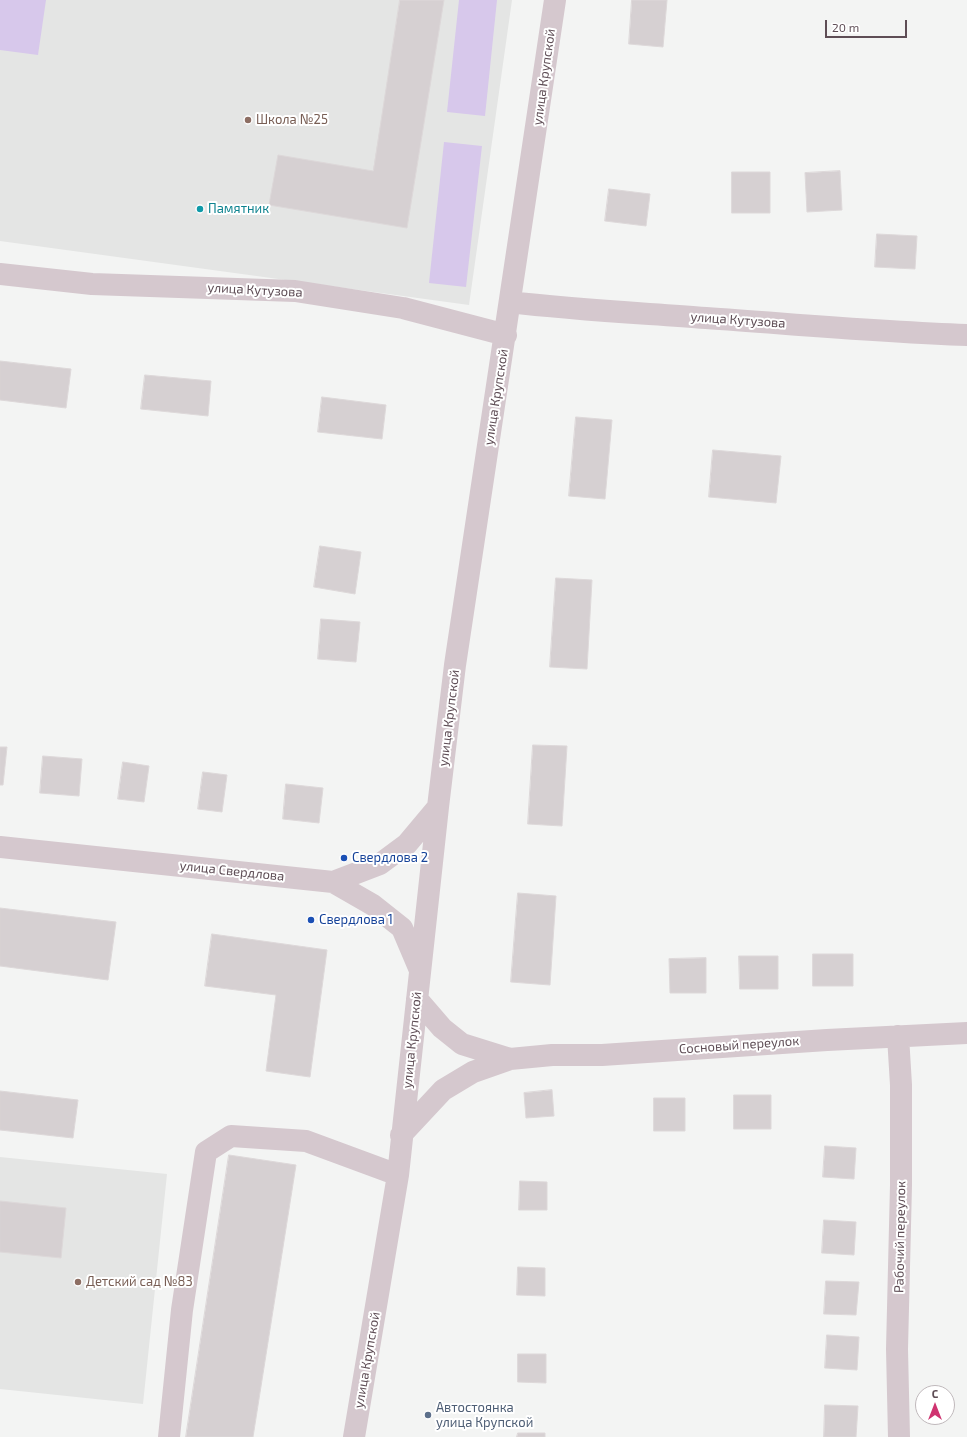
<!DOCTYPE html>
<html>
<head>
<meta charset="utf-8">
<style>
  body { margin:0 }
  #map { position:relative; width:967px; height:1437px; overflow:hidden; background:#f3f4f3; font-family:"Exo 2",sans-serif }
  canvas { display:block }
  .north { position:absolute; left:915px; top:1385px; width:40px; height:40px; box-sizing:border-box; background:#fff; border:1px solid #bfb8bb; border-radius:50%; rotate:0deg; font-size:11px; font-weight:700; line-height:16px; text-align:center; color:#5e4d55 }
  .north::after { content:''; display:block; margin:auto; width:14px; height:18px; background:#cf3370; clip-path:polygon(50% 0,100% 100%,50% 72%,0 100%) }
  .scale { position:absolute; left:825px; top:20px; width:82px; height:18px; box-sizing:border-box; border:2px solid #5e4d55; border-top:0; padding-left:5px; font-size:12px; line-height:14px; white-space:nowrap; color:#5e4d55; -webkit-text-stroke:3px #fff; paint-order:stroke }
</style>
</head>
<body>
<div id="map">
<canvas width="967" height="1437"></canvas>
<div class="north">С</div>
<div class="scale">20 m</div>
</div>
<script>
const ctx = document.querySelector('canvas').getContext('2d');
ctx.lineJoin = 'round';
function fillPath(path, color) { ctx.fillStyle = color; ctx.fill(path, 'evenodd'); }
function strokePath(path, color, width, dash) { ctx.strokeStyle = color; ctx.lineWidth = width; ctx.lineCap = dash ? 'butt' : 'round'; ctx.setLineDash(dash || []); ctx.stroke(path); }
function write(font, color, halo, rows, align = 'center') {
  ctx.font = font + ' "Exo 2",sans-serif'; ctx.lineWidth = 4; ctx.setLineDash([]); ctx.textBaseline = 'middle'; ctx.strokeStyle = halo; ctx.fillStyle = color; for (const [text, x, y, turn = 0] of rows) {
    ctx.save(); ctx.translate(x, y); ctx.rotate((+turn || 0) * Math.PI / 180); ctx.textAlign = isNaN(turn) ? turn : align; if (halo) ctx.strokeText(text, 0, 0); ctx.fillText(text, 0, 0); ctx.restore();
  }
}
fillPath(new Path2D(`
  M0,0H512L469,305L0,241Z
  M0,1157L167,1174L143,1404L0,1389Z`), '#e4e5e4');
fillPath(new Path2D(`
  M0,0H46L38,55L0,50Z
  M459,0H497L485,116L447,112Z
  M444,142L482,146L466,287L429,283Z`), '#d7c8eb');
const building = new Path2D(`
  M400,0H444L407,228L269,205L278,155L373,171Z
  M632,0H667L663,47L629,44Z
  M840,171L842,210L807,212L805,173Z
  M732,172H770V213H732Z
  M609,189L650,194L646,226L605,221Z
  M877,234L917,236L915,269L875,267Z
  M0,361L71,369L66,408L0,400Z
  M145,375L211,381L208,416L141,409Z
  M322,397L386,405L382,439L318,432Z
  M576,417L612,420L605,499L569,496Z
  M713,450L781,456L776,503L709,497Z
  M320,546L361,552L355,594L314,587Z
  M556,578L592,580L587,669L550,667Z
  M321,619L360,622L356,662L318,659Z
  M533,745L567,746L562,826L528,824Z
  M0,747H7L3,785H0Z
  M43,756L82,759L79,796L40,793Z
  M123,762L149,766L144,802L118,799Z
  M203,772L227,775L222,812L198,809Z
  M286,784L323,788L319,823L283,819Z
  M518,893L556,896L550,985L511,982Z
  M0,908L116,922L108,980L0,966Z
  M212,934L327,950L310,1077L266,1071L276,995L205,986Z
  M813,954H853V986H813Z
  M739,956H778V989H740Z
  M706,958V993H670L669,959Z
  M552,1090L554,1116L526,1118L524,1093Z
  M0,1091L78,1100L73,1138L0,1130Z
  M734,1095H771V1129H734Z
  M654,1098H685V1131H654Z
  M825,1146L856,1148L854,1179L823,1177Z
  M229,1155L296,1165L253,1437H186Z
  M520,1181L547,1182V1210H519Z
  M0,1201L66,1208L61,1258L0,1252Z
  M824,1220L856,1222L854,1255L822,1253Z
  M518,1267L545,1268V1296L517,1295Z
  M826,1281L859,1282L856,1315L824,1314Z
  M827,1335L859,1337L857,1370L825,1368Z
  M518,1354H546V1383L518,1382Z
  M825,1405L858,1406L856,1437H824Z
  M518,1433H545V1437H517Z`);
fillPath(building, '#d6d0d2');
strokePath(building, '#ddd8d9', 1);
strokePath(new Path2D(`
  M0,274L92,284L295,291L403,308L506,335
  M510,302C575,310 641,313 706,318C793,324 880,332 967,335
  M0,847L333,882L380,864L407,844L438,807
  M333,882L373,905L402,928L419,968
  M417,999L442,1028L462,1044L510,1059
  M898,1036L901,1085V1185L897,1349L899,1437
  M401,1135L443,1090L473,1072L510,1059L552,1055H602L827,1040L967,1033
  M169,1437L182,1310L206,1152L231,1136L306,1141L398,1175
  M354,1437L398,1175L438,807L455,665L555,0`), '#d5c8ce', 22);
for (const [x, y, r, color] of [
  [248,120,4,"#8d6e63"],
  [200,209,4,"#0f9aa8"],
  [344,858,4,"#1a4fb4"],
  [311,920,4,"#1a4fb4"],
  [78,1282,4,"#8d6e63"],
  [428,1415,4,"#5c6f8a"]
]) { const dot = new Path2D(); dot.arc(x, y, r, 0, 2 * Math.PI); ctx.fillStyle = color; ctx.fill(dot); strokePath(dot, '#fff', 1.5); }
write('13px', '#5e4d55', '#fff', [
  ["улица Крупской",544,77,-82],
  ["улица Кутузова",255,290,3],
  ["улица Кутузова",738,320,4],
  ["улица Крупской",496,397,-81],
  ["улица Крупской",449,718,-83],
  ["улица Свердлова",232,871,6],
  ["улица Крупской",412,1040,-84],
  ["Сосновый переулок",739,1045,-4],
  ["Рабочий переулок",900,1237,-89],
  ["улица Крупской",367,1360,-80]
]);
write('13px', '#785e54', '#fff', [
  ["Школа №25",256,120],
  ["Детский сад №83",86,1282]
], 'left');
write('13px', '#0d838f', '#fff', [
  ["Памятник",208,209]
], 'left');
write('13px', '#164399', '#fff', [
  ["Свердлова 2",352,858],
  ["Свердлова 1",319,920]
], 'left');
write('13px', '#4e5e75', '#fff', [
  ["Автостоянка",436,1408],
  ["улица Крупской",436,1423]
], 'left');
</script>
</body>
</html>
